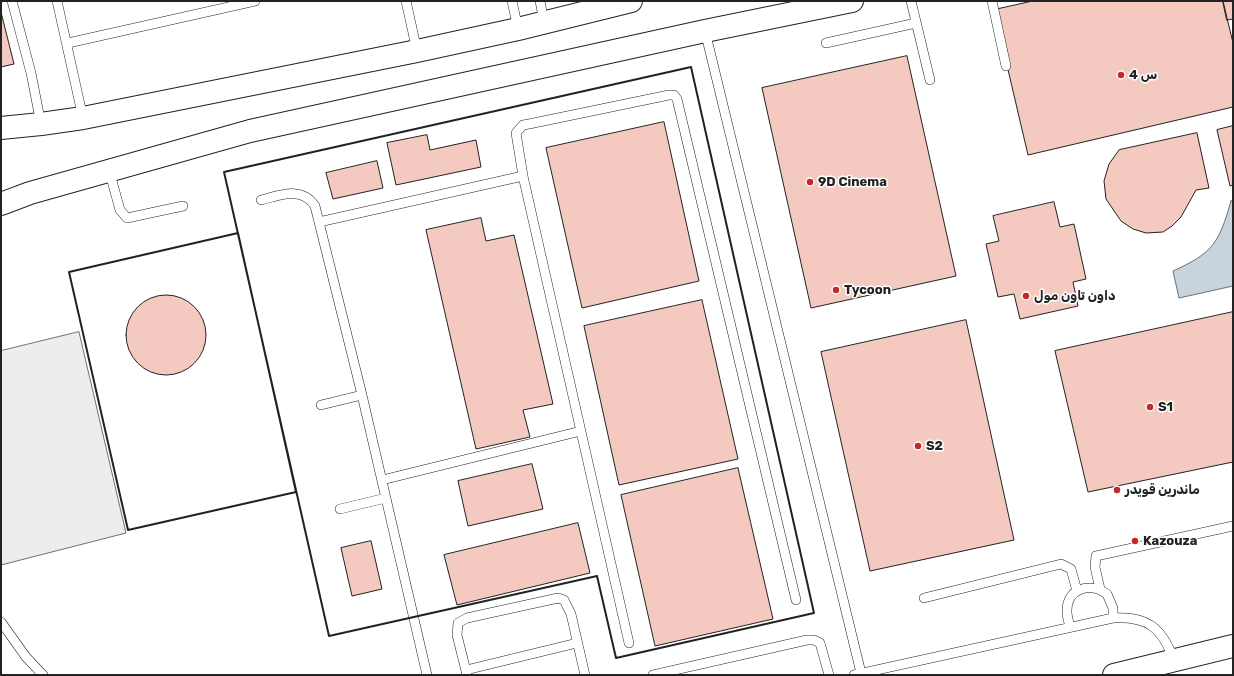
<!DOCTYPE html>
<html>
<head>
<meta charset="utf-8">
<style>
  body { margin:0 }
  #map { position:relative; width:1234px; height:676px; overflow:hidden; background:#fff; font-family:Rubik,sans-serif }
  canvas { display:block }
  .frame { position:absolute; inset:0; border:2px solid #222; pointer-events:none }
</style>
</head>
<body>
<div id="map">
<canvas width="1234" height="676"></canvas>
<div class="frame"></div>
</div>
<script>
const ctx = document.querySelector('canvas').getContext('2d');
ctx.lineJoin = 'round';
function fillPath(path, color) { ctx.fillStyle = color; ctx.fill(path, 'evenodd'); }
function strokePath(path, color, width, dash) { ctx.strokeStyle = color; ctx.lineWidth = width; ctx.lineCap = dash ? 'butt' : 'round'; ctx.setLineDash(dash || []); ctx.stroke(path); }
function write(font, color, halo, rows, align = 'center') {
  ctx.font = font + ' Rubik,"Noto Naskh Arabic",sans-serif'; ctx.lineWidth = 3; ctx.setLineDash([]); ctx.textBaseline = 'middle'; ctx.strokeStyle = halo; ctx.fillStyle = color; for (const [text, x, y, turn = 0] of rows) {
    ctx.save(); ctx.translate(x, y); ctx.rotate((+turn || 0) * Math.PI / 180); ctx.textAlign = isNaN(turn) ? turn : align; if (halo) ctx.strokeText(text, 0, 0); ctx.fillText(text, 0, 0); ctx.restore();
  }
}
const parking = new Path2D(`
  M79,332L126,533L1,565V351Z`);
fillPath(parking, '#ededed');
strokePath(parking, '#6f6f6f', 1);
const water = new Path2D(`
  M1231,201H1233V286L1179,298L1173,271C1213,253 1219,243 1231,201Z`);
fillPath(water, '#c7d3dd');
strokePath(water, '#6f6f6f', 1);
const building = new Path2D(`
  M1033,1H1223L1233,43V107L1028,155L994,10Z
  M1223,1H1233V19L1227,20Z
  M1,12L14,64L1,67Z
  M907,56L956,276L811,308L762,88Z
  M664,122L699,281L582,308L546,148Z
  M1233,126V185L1230,186L1217,130Z
  M1197,133L1209,188L1196,190L1181,217L1172,226L1163,232L1146,233L1133,229L1121,221L1106,199L1104,181L1109,164L1119,150Z
  M427,135L430,150L476,140L481,167L396,185L387,143Z
  M377,161L383,188L333,199L326,173Z
  M1054,202L1060,227L1074,224L1086,279L1073,282L1078,306L1020,319L1014,294L998,297L986,244L999,241L993,216Z
  M481,218L486,241L514,235L553,404L523,410L530,437L476,449L426,230Z
  M126 335a40 40 0 1 1 80 0a40 40 0 1 1-80 0Z
  M702,300L738,459L619,485L584,326Z
  M1233,312V462L1088,492L1055,351Z
  M966,320L1014,540L870,571L821,352Z
  M532,464L543,509L468,526L458,481Z
  M738,468L773,619L655,646L621,495Z
  M578,523L590,573L457,605L444,555Z
  M371,541L382,589L352,596L341,548Z`);
fillPath(building, '#f3c9c0');
strokePath(building, '#222', 1);
const lane = new Path2D(`
  M12,1L31,73L41,124
  M57,1L83,118
  M406,1L417,51
  M512,1L518,29
  M540,1L544,22
  M911,1L930,80
  M992,1L1006,66
  M705,31L861,673
  M68,43L255,1
  M826,43L916,23
  M109,170L120,210L127,218L183,206
  M261,200C281,195 302,186 315,206L362,395L427,675
  M319,222L523,176
  M321,405L362,395
  M382,480L581,431
  M340,509L386,498
  M1100,589L1095,567L1096,556L1233,526
  M924,598L1061,564L1071,569L1077,591
  M1,622L26,657L43,675
  M1070,627C1069,622 1067,617 1067,612C1066,588 1090,582 1107,594L1113,608V618
  M629,643L523,176L516,133L523,125L529,124L669,95H674L677,99L796,600
  M466,670L577,643
  M467,675L457,635L458,623L467,618L558,598L564,600L571,614L585,675
  M653,675L807,640H814L820,643L829,675
  M854,675L1113,618C1148,616 1162,628 1174,660`);
const secondary = new Path2D(`
  M1,128L41,124L83,118L417,51L518,29L631,1
  M1,204L30,193L250,131L705,31L852,1`);
const primary = new Path2D(`
  M1114,675L1233,646`);
strokePath(lane, '#222', 10);
strokePath(secondary, '#222', 24);
strokePath(primary, '#222', 24);
strokePath(lane, '#fff', 9);
strokePath(secondary, '#fff', 22);
strokePath(primary, '#fff', 22);
strokePath(new Path2D(`
  M691,67L814,613L616,658L597,576L329,636L224,172Z
  M238,233L296,492L128,530L69,272Z`), '#222', 2);
for (const [x, y, r, color] of [
  [1121,75,4,"#c62828"],
  [810,182,4,"#c62828"],
  [836,290,4,"#c62828"],
  [1026,296,4,"#c62828"],
  [1150,407,4,"#c62828"],
  [918,446,4,"#c62828"],
  [1117,490,4,"#c62828"],
  [1135,541,4,"#c62828"]
]) { const dot = new Path2D(); dot.arc(x, y, r, 0, 2 * Math.PI); ctx.fillStyle = color; ctx.fill(dot); strokePath(dot, '#fff', 1.5); }
write('bold 13px', '#222', '#fff', [
  ["س 4",1129,75],
  ["9D Cinema",818,182],
  ["Tycoon",844,290],
  ["داون تاون مول",1034,296],
  ["S1",1158,407],
  ["S2",926,446],
  ["ماندرين قويدر",1125,490],
  ["Kazouza",1143,541]
], 'left');
</script>
</body>
</html>
